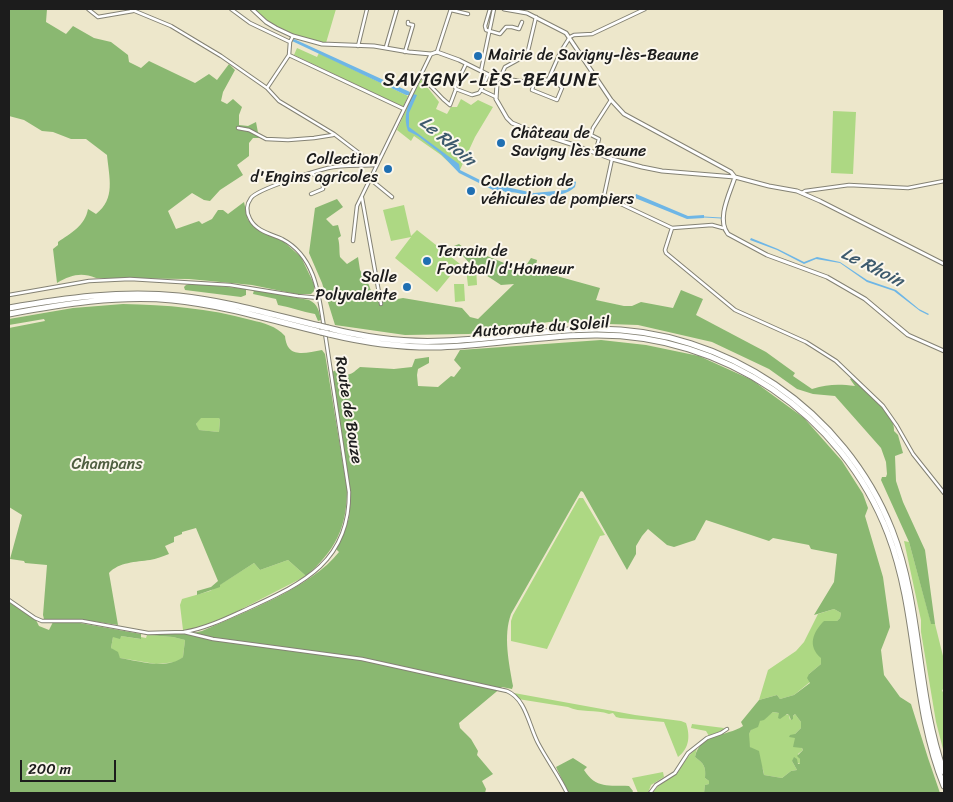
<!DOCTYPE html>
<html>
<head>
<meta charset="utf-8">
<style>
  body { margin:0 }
  #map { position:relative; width:953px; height:802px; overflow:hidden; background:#ede7cb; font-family:Sriracha,sans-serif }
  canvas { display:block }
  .frame { position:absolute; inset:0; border:10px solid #1c1c1c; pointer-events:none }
  .scale { position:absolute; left:20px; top:760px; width:96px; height:22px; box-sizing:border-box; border:2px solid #1c1c1c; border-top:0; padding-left:6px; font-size:15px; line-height:18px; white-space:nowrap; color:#1c1c1c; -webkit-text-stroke:4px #fbf7ec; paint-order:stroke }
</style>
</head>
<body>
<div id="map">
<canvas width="953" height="802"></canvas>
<div class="frame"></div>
<div class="scale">200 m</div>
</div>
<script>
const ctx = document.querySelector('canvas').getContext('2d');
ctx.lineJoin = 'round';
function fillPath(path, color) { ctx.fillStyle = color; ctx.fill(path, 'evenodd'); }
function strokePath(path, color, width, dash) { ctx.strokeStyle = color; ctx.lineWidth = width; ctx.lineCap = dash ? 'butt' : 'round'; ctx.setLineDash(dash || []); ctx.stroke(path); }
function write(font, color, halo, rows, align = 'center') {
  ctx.font = font + ' Sriracha,sans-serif'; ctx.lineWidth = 4; ctx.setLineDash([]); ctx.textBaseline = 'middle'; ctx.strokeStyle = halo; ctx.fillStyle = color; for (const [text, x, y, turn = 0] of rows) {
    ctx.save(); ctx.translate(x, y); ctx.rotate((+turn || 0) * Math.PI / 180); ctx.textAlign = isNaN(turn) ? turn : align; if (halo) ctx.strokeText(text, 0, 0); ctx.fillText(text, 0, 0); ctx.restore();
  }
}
fillPath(new Path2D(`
  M252,9H336L326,43C294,36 276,31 252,9Z
  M297,48L317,57L319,53L408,96L403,107L294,55Z
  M420,78L439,102L436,109L447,114L451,107H457L461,99L471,105L478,100L493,107L475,137L459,172L441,155L414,136L411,141L397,130Z
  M833,111L856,112L853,174L831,173Z
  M404,205L411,236L417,230L460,264L437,292L395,258L411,237L391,241L383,210Z
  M476,267L477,285L468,286L466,268Z
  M454,284H464L465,301L455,302Z
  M200,418H219L220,420L219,432L198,430L196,424Z
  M579,498H583L605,535L600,536L547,649L511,641V621L513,615Z
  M904,541L909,542L931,623L935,624L944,660V689L942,690L944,695V753L936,722L921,632V620Z
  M288,560L306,576L230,615L199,628L183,630L180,605L182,599L210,591L254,563L260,570Z
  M834,609L841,613L840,618L837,621H824L821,664L809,674L810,682L794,695L780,699L777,695L759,700L768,670L796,651L804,642L818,614Z
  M147,635L173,637L185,640L183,657L177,662L156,664L120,658L111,648L113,637L121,636L140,639L141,637L146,638Z
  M514,693L635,715L681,721L686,723C690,735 690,748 678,757L664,722L620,718L616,717L613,713L609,714C596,709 580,713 568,707L518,699Z
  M773,712L789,715L790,720L795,714L801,722V728L795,734V738L803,750L798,754L800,759V764L792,761L797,770L791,771L782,778L764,775C764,760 740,746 751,730C756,722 765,718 773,712Z
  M692,724L724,728L723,730L709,736L706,731L691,728Z
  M697,748L695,757C704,764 706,766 705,778L709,781V784L705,785L704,793H653C658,783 669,781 676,773C685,763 685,758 697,748Z
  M663,772L664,777L651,785L648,793H638L632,778Z`), '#add883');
fillPath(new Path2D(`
  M9,9H47L46,22L66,34L73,26L94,38L111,42L128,55L129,62L141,68L149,61L195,83L209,74L217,80L229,64L235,70L223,92L221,101L227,104L233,99L242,107L239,115V125L248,126L256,122L259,138H253L249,143V156L237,165L243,175L220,190L210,201L204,200L192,193L168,211L176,229L199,221L202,224L212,219L218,210H223L228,214L244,202L248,220L254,226L283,241L301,257L314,284V291L311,294H296L252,285L189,279L96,278C81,272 71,275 57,283L53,249L58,245V242C71,233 85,226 88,209L96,214C116,199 109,177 107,155L86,139H71L53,132L42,131L24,120L9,116Z
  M337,199L343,207L326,219L333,226L338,225L341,236L338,238C340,245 339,250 340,257L347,264L358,257L360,270L369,285L371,291L377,290L379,298L392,300L403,298L462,308L470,317L478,319L514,284L501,285L472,266L454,246L459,244L472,254L475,251L509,265L525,267L531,258L537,260L535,270L600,288L596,300L624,306H632L641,302L673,308L681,290L703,299L696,315L766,352L795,373L793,376L812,389C828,384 839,384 855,386L850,379L853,377C864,388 896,414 894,431L898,435L903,453L895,456L896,481L903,502L925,550L935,624H931L909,542L881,480L882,477H886L887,474L886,462L881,448L835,396L813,394L797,389L769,369L712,342L638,325L549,322L469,334L405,335L335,325L322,283L309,253L315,208Z
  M192,283L246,289V295L241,297L185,290L184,287L186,285Z
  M254,290L309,300C318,304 319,311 321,320L318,321L315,314C302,312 291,307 278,305L276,299L253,294Z
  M123,304C167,305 208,308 251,320C264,323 276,326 285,336C287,359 305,353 322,350L325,354L347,489C347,528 335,551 306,576L288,560L260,570L254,563L220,585V587L197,595V591L211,587L218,581L196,528L182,532V534L174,537V542L165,546L169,554C163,556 156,559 150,560C136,562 119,562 109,573L118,625L78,619H44L43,615L47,565L25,563L24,561L10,559L22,515L9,507V328L45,321L44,319L9,325V319L73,308ZM201,418H219L220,420L219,432L199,430L196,424Z
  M601,340L646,345L699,356L752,380L804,418L842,461L863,494L868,508L865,516L883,577L890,627L881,650L884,675L900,697L911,704L928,758L940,793H704L705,785L709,784V781L705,778C706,766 704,764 695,757C700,733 726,737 743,726L741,722L759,700L777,695L780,699L794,695L810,683L807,678L809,674L821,664V658C807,646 813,632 824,621H837L840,618L841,613L834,609L814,615L834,582L837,554L811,549L809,545L773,538L769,541L706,520L695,540L674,547L667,545L648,529L642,536L636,546V554L627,570L583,492L581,491L511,614C503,636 509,663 513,686L512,689L502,687L459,723L460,728L471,739L478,751L477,755L493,774L482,781L486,789L485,793H9V602L36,620L39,626L49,630L53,622L80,623L141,634V639L121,636L120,639L113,637L111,648L118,652L120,658C139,661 167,670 183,657L185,640L173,637L147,635L144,634L193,633L202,631C244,612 311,588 339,552L336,549L342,538L349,518L351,497L332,372L336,370C349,377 349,376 360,367L394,369L412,367L415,359L429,357V363L418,369L417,375L418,386L438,387L451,376L454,377L461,368L454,360L460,350ZM773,712L779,713L778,718L780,719L787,714L789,715L791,720L793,719V716L795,714L801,722V728L795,734L790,735L789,737L795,738L793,747L802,748L803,750L797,756L800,759V764H798L797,759L794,757L792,761L797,770L791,771L782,778L764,775L759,751L750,747L749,734L751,730L758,727L760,721L764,720Z
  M573,758L587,767L584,770C596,789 609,785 629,786L633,791L632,793H562L567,790L556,767Z`), '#8ab871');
fillPath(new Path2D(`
  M294,39L410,92L409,95H406L292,41Z
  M413,94L417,95L409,113V127L459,164L460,170L492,186L506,187L534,193L566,190L568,189L573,180L576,182L575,187C563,199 540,196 524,194C518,194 513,191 508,193L501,190L495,191L459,173L440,153L418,136L408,131C403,117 407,107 413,94Z
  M636,194L688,216L704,215V218L687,219L635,198Z
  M751,238L778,249L804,262L817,257L840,262L867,280L896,290L919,309L929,314L928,315L920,311L894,291L867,282L840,263L816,259L804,264L777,250L750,240Z`), '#6eb6e6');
strokePath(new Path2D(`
  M704,217L721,218`), '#6eb6e6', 1);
const minor = new Path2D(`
  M88,9L98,17L133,11
  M130,9L171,26L221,56L267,88L279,101L334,134L376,166
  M231,9L250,23L290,42
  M490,9L485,26L486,30L500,34L506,27H512L519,29L522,22
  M451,10L468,14
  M358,46L367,9
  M386,47L397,9
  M405,52L413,25L408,24V22
  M437,52L451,9
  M289,55L404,109
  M481,71L494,9
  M488,75L481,90L496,97
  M421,76L443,99L450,105L456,89L472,95L479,93L481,90
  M500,78L505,67L527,55L536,17
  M535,79C545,79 557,81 562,88L557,100L532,90Z
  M548,80L560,53L570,37L574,35L592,34L645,9
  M497,81L500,78L534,83
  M267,88L289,55L290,42L293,36
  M456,89L455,87L466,64
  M238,128L249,130L266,139L288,140L314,138L333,135
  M595,153L599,139L591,135L593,128L611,100
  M612,159L604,196L672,228L712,225L723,228
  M370,179L392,197
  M802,193L805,191L849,185L908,188L944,181
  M311,194L323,189V184L312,173
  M362,198L381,304
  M672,228L665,250L666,253L735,310L806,342L836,361L883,406L897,426L913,454L944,493
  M353,241L357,206L431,54
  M9,295L89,281L130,279L230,285L298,296L319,298
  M324,328C319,294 315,256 282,239C271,234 256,231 250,219C246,212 246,205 251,198C257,189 316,171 328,168C343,165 359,166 374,165
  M9,600L35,618L42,621H82L148,633L184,632L213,639L362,659L507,691C526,699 529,726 538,743C547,760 559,776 567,793
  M184,632C207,628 227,618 249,608C304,583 350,561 349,492L325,333
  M650,793L656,785L675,773L688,753L707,738L721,733L727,729`);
const tertiary = new Path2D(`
  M252,9L266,22L276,28L293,36L322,44L374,46L409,52L431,54L437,52L459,60L495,78L497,84L496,99L507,118L512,123L534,132L574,145L612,159L642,167L662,171L735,177L769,186L797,191L820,201L944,264
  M504,9L527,13L566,33L611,100L624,114L731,172L735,177
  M735,177C730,193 716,219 728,234L767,255L827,277L865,299L908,335L944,351`);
const motorway = new Path2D(`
  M9,308C65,298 121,290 179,296C227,301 273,315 320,326
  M9,314C63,304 117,295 172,300C222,305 271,320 321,332
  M328,328C367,338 405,343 444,341C495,339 546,329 597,329C725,329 845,410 892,530C922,607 916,693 944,772
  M329,334C366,343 403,348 441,347C493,345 544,335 595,335C723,334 842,414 888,534C919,615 911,705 944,786`);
strokePath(minor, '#848274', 4.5);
strokePath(tertiary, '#848274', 5);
strokePath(motorway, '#848274', 7);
strokePath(minor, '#fff', 2.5);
strokePath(tertiary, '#fff', 3);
strokePath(motorway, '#fff', 5);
const motorwayBridge = new Path2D(`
  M320,326L328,328
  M321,332L329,334`);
strokePath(motorwayBridge, '#848274', 7, []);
strokePath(motorwayBridge, '#fff', 5);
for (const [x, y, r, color] of [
  [478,56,5,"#1f6fb2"],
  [501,143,5,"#1f6fb2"],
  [388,169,5,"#1f6fb2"],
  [471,191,5,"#1f6fb2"],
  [427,261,5,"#1f6fb2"],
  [407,287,5,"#1f6fb2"]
]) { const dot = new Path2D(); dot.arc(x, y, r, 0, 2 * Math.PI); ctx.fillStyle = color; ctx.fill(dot); strokePath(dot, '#fbf7ec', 2); }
write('16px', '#1c1c1c', '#fbf7ec', [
  ["Mairie de Savigny-lès-Beaune",488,56],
  ["Château de",511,134],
  ["Savigny lès Beaune",511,152],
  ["Collection",378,160,"right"],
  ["d'Engins agricoles",378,178,"right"],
  ["Collection de",481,182],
  ["véhicules de pompiers",481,200],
  ["Terrain de",437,252],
  ["Football d'Honneur",437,270],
  ["Salle",397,278,"right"],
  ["Polyvalente",397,296,"right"]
], 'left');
write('16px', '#1c1c1c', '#fbf7ec', [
  ["Autoroute du Soleil",541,328,-4],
  ["Route de Bouze",348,410,81]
]);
write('16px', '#4f5e40', '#fbf7ec', [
  ["Champans",107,465]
]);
write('italic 18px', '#3d5a6d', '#fbf7ec', [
  ["Le Rhoin",447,142,40],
  ["Le Rhoin",872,268,27]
]);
ctx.letterSpacing = '1px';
write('19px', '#1c1c1c', '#fbf7ec', [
  ["SAVIGNY-LÈS-BEAUNE",491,81]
]);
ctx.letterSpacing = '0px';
</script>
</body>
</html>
